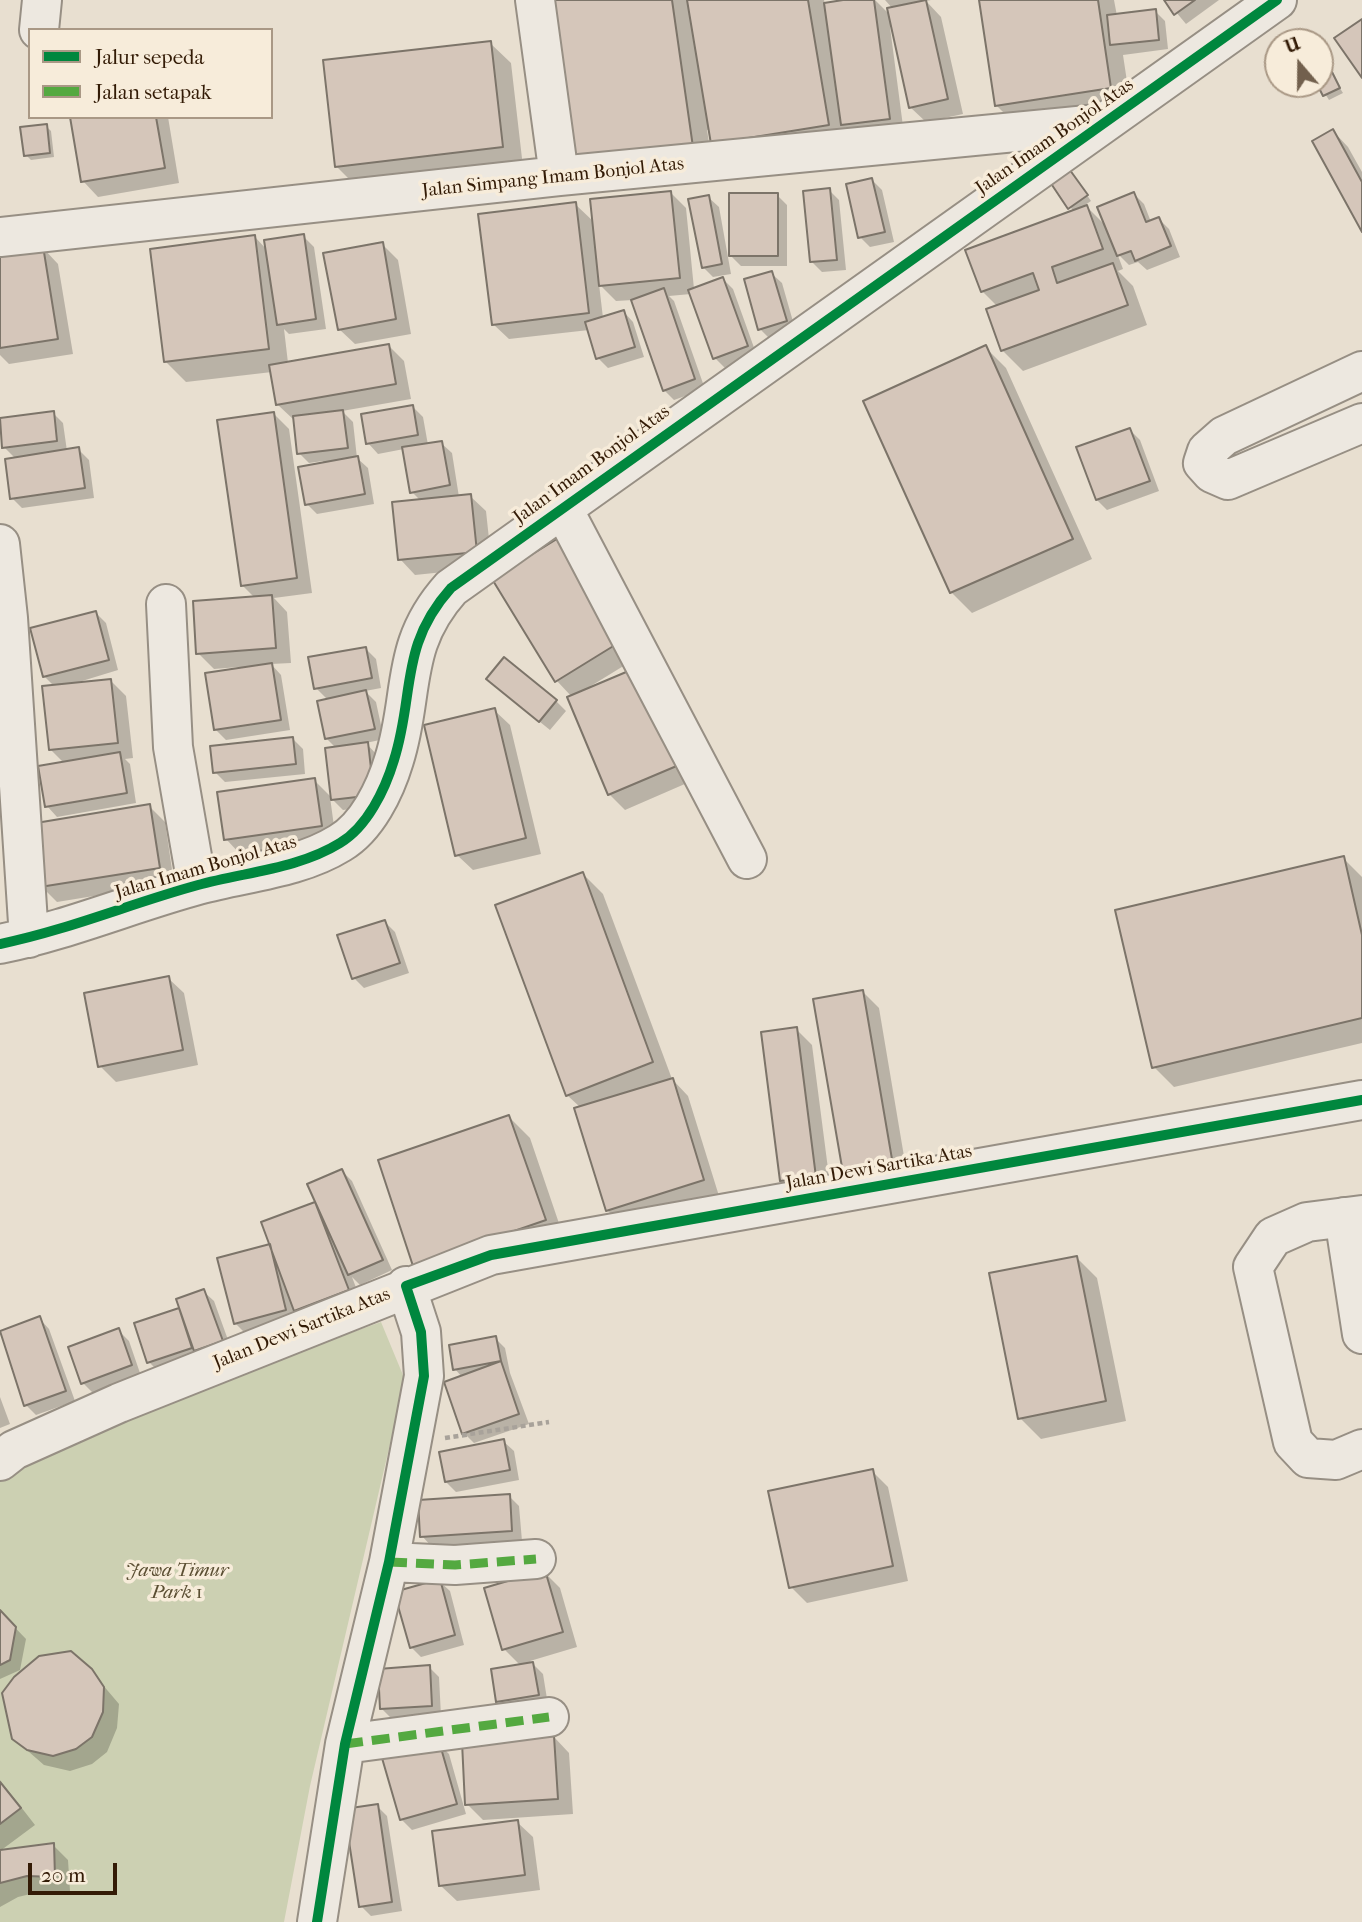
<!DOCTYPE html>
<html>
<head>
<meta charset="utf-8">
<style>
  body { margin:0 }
  #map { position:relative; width:1362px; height:1922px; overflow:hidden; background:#e8dfd0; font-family:"IM FELL French Canon",serif }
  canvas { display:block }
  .legend { position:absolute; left:28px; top:28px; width:245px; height:91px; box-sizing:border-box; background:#f7ecda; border:2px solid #a99885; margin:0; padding:9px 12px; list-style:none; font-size:21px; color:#331b06 }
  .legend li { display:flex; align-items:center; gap:14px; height:35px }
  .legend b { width:35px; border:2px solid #a99885 }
  .north { position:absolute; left:1264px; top:28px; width:70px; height:70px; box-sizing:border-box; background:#f7ecda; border:2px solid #a99885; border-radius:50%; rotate:340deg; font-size:19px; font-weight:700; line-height:28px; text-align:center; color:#331b06 }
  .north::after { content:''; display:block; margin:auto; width:24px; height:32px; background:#72604d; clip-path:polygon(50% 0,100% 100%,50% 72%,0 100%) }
  .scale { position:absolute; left:28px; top:1863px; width:89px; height:32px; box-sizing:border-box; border:4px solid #331b06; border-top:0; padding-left:9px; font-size:21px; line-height:24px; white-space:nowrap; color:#331b06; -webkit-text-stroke:5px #f7ecda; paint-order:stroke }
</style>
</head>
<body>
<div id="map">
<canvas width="1362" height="1922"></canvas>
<ul class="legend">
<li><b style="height:9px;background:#00873e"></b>Jalur sepeda</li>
<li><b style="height:9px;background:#54a940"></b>Jalan setapak</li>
</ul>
<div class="north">U</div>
<div class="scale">20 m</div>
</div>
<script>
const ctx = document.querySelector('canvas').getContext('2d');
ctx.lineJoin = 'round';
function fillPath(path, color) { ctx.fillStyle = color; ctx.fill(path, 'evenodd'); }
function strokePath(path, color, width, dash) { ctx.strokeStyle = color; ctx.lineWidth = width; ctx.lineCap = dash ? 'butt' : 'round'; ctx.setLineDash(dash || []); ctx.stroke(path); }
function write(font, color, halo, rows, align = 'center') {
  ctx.font = font + ' "IM FELL French Canon",serif'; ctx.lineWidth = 7; ctx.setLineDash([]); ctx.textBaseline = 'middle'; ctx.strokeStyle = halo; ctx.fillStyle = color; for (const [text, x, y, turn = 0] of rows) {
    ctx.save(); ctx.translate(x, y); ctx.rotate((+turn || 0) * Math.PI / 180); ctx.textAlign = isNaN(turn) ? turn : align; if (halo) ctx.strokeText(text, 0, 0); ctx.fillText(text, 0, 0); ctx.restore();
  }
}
fillPath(new Path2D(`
  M381,1322L405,1380L310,1786L284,1922H0V1480L12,1465L52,1439Z`), '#ccd0b2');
fillPath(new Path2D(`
  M546,0H824L825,4L875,0L891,16L893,9L885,0H931L926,1L941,17L963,114L926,122L910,107L893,26L890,27L904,134L858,140L845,127L848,145L734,164L711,129L707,130L713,168Z
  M981,0H1114L1117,16L1155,11L1165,21L1168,49L1123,55L1131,108L1017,126L996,105Z
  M1166,0H1219L1186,24Z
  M490,43L511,63L523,167L357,187L336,166Z
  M1331,74L1343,93L1329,100L1319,84L1320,80Z
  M72,117H168L179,183L98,197L83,181Z
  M46,126L51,131L54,157L31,160L26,155Z
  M1333,131L1348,147L1362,172V229Z
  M1072,173L1091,201L1085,205L1108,228L1134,194L1144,204L1151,222L1159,219L1169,229L1180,257L1147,270L1138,262L1129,265L1117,253L1123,269L1118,271L1133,286L1147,325L1023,371L1002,350L998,307L982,291L1074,212L1051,180Z
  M872,180L882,190L894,242L870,247L860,237Z
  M829,190L839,200L846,270L822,272L812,262Z
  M670,192L686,208L694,289L723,279L733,289L757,356L725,368L715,358L691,294L669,296L674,301L705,389L674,400L664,390L633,300L616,301L599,284L603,318L623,311L633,322L644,357L608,368L598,358L589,330L509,339L493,324L575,204L594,222Z
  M777,195L787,205V266H741L731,256Z
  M708,197L719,207L731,274L713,277L703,267Z
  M303,236L314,247L326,329L289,334L284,329L288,363L388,345L404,361L411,399L342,411L353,422L357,458L368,468L374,504L317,514L307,504L323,461L309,463L299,453L294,420L278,405L272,372L186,382L166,362L255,237L267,250Z
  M382,244L398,260L411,334L355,344L339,329Z
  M43,248L58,264L73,354L9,364L0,355V255Z
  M771,273L782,283L796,332L770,339L760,329Z
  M985,347L1006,368L1092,559L972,613L951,592Z
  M412,406L423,417L428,445L441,443L452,453L459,497L470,496L486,511L492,567L415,575L400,559L421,501L412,492L404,449L378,454L368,443Z
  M53,413L63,423L67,451L78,449L89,460L94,498L22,508L12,498L16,459L4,447Z
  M273,413L289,429L312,593L274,598L287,612L291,663L271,664L281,675L290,730L226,740L215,729L239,667L214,669L198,653L255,598L242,585Z
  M1130,430L1140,440L1159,491L1107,510L1097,500Z
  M494,580L643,654L586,689L694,780L625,810L609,794L572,697L557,681Z
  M96,613L106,623L118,670L69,685L110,680L126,696L133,758L125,759L130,764L136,803L57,817L47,806L64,763L51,750L55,687L44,676Z
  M366,649L376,659L381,688L365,691L376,702L384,739L366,743L377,755L383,805L343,810L330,797L336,841L241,855L226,839L314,780L332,798L336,748L327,739L328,700L316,688Z
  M499,689L556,701L566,711L550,730Z
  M494,710L510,725L541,854L473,870L457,855Z
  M293,739L303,749L305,774L225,782L215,772Z
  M149,806L165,822L174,883L57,902L41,886Z
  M1343,858L1362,877V1043L1174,1087L1154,1067Z
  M583,874L603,894L672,1079L688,1096L719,1196L623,1226L607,1210L581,1108L567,1095Z
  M385,922L395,932L409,973L364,988L354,978Z
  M168,978L184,993L198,1065L116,1082L100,1066Z
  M863,992L879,1008L908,1180L860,1188Z
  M796,1029L812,1045L831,1192L798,1196L782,1181Z
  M509,1117L530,1138L565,1241L435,1285Z
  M342,1171L352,1181L392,1270L360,1285L352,1277L363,1306L312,1326L292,1306L296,1320L246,1334L235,1323L272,1245L263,1223L317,1203Z
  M1076,1257L1097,1278L1126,1421L1041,1439L1020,1418Z
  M203,1291L214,1301L232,1351L159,1372L149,1362L136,1324L181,1309Z
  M39,1318L49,1329L75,1401L36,1415L26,1405L0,1333Z
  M118,1330L129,1341L141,1376L93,1393L83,1383Z
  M495,1338L505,1348L510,1373L529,1424L474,1443L464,1433L462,1377L455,1369Z
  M0,1397L10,1424L0,1428Z
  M503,1441L514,1451L519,1480L456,1492L446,1482Z
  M872,1471L888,1487L908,1581L807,1603L791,1587Z
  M509,1496L519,1506L522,1541L432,1547L422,1536Z
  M544,1572L560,1588L577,1647L530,1661L543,1674L548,1705L508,1711L498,1701L521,1666L504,1649Z
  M439,1581L450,1591L464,1645L421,1657L411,1647Z
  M0,1612L26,1639L20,1670L0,1679Z
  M429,1667L439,1677L441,1716L392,1719L382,1709Z
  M91,1671L119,1704L117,1728L107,1752L92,1764L70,1771L44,1765L13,1738L4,1694Z
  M554,1737L569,1753L573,1814L483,1820L467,1804Z
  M438,1743L449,1754L466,1814L412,1830L401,1819Z
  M0,1780L35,1825L0,1851Z
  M377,1806L387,1816L402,1911L371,1916L361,1906Z
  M517,1822L533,1837L540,1890L457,1901L441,1886Z
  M53,1845L68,1860L70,1891H43L18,1897L0,1907V1853Z`), '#0003');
const building = new Path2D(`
  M544,0H672L693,147L568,166Z
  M687,0H808L829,125L711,144Z
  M843,0H874L890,119L841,125L824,3Z
  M926,0L948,99L909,108L887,8Z
  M979,0H1098L1111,88L995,106Z
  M1164,0H1195L1174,15Z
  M1156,9L1159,40L1110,45L1107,15Z
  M1362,19V78L1334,38Z
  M491,41L503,147L335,167L323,60Z
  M1332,72L1340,88L1323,96L1317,84H1320V78Z
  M70,117H156L165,168L81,182Z
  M47,124L50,153L24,156L20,127Z
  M1333,129L1362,182V232L1312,141Z
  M1067,166L1088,195L1068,209L1048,179Z
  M872,178L885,232L858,238L846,184Z
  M830,188L837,260L810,262L803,191Z
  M671,191L680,278L599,286L590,199Z
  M1134,192L1146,222L1159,217L1171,246L1135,261L1131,251L1117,256L1097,207Z
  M729,193H778V256H729Z
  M709,195L722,264L702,268L688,199Z
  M576,202L589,313L492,325L478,214Z
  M1087,205L1103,249L1052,267L1057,283L1113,263L1128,305L1001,351L986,309L1039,290L1033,273L981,292L965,250Z
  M304,234L316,319L277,325L264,240Z
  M255,235L269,349L164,362L150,249Z
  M383,242L396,319L338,330L323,253Z
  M43,246L58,339L0,348V253Z
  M772,271L787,321L758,330L744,279Z
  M723,277L748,346L713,359L688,290Z
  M664,288L695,379L663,391L631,300Z
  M624,310L635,347L596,359L585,322Z
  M389,344L396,384L276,405L269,365Z
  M986,345L1073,539L950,593L863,401Z
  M413,405L418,435L366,444L361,414Z
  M343,410L348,448L297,454L293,416Z
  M54,411L57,441L2,448L0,418Z
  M274,412L297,578L241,586L217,420Z
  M1130,428L1150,481L1096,500L1076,447Z
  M442,441L450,485L410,493L402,447Z
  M79,447L85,488L10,499L5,459Z
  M358,456L365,494L305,505L298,467Z
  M471,494L477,552L398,560L392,502Z
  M565,534L628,637L555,682L492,579Z
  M272,595L276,648L196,654L193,601Z
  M96,611L109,660L43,677L30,628Z
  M366,647L372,678L314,689L308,657Z
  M504,657L557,700L539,722L486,679Z
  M272,663L281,720L214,730L205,673Z
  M638,667L679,765L608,795L567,697Z
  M111,679L118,743L49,750L42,686Z
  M366,690L375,729L325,739L317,701Z
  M495,708L526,838L455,856L424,725Z
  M293,737L296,764L213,773L210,746Z
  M368,742L374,795L331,800L325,748Z
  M120,752L127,793L45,807L38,766Z
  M315,778L322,826L224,840L217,792Z
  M150,804L160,868L40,887L30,824Z
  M1344,856L1362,935V1018L1152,1068L1115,910Z
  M583,872L653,1062L566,1096L495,905Z
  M385,920L400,963L352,979L337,935Z
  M169,976L183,1050L98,1067L84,993Z
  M863,990L893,1165L843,1173L813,999Z
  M797,1027L816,1177L780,1181L761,1032Z
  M673,1078L704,1180L606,1211L574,1108Z
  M509,1115L546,1220L413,1266L378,1160Z
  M342,1169L383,1260L348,1275L307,1184Z
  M315,1202L349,1290L294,1311L261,1222Z
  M270,1244L286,1310L234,1324L217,1258Z
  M1077,1256L1106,1401L1018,1419L989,1273Z
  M204,1289L223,1341L194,1351L176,1299Z
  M179,1308L192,1348L147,1363L134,1323Z
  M40,1316L66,1391L24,1406L0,1331Z
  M119,1328L132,1365L81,1384L68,1347Z
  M496,1336L501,1361L453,1370L449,1345Z
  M501,1361L519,1414L462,1434L444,1382Z
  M504,1439L510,1470L445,1482L439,1452Z
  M873,1469L893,1566L789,1588L768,1491Z
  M510,1494L512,1531L420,1537L418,1500Z
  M545,1570L563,1632L502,1650L484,1588Z
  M440,1579L455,1635L410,1648L394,1592Z
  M0,1610L16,1627L10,1660L0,1665Z
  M71,1651L92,1669L104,1687L103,1712L92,1737L76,1749L53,1756L27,1750L12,1739L2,1693L14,1677L39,1656Z
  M533,1662L539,1695L496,1702L491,1669Z
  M430,1665L432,1706L380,1709L378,1669Z
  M554,1736L558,1799L465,1805L462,1742Z
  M439,1741L457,1804L400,1820L382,1758Z
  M0,1782L21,1808L0,1824Z
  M378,1804L392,1902L359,1907L344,1809Z
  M518,1820L525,1875L439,1886L432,1831Z
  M54,1843L55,1877L27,1876L0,1883V1850Z`);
fillPath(building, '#d5c6ba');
strokePath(building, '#7c7469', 2);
const minor = new Path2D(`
  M535,0L559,176
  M39,30L42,0
  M0,237L559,176L1098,124
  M1362,371L1224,436L1207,451L1203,463L1212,473L1228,480L1362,423
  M562,507L747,859
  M0,544L8,618L29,938
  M166,604L173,747L197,885
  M0,944C68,930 132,903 198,885C245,872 298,869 340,843C367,827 385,790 394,760C415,694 399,646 451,588L1277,0
  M1362,1215L1307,1222L1273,1237L1253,1267L1293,1442L1308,1458L1336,1460L1362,1449
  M1344,1217L1362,1334
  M0,1461L14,1450L119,1403L491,1255L1362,1100
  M389,1562L455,1565L536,1559
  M345,1744L549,1717
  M317,1922L345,1744L389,1562L424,1376L421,1332L406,1286`);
strokePath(minor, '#978f84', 42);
strokePath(new Path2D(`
  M445,1438L549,1422`), '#a8a29a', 4.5, [5, 3.5]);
strokePath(minor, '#ede8e0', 38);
strokePath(new Path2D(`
  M389,1562L455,1565L536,1559
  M345,1744L549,1717`), '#54a940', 9, [18, 9]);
strokePath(new Path2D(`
  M0,944C68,930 132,903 198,885C245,872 298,869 340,843C367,827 385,790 394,760C415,694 399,646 451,588L1277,0
  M317,1922L345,1744L389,1562L424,1376L421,1332L406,1286L491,1255L1362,1100`), '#00873e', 10);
write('19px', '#331b06', '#f7ecda', [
  ["Jalan Imam Bonjol Atas",1055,137,-35],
  ["Jalan Simpang Imam Bonjol Atas",553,178,-6],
  ["Jalan Imam Bonjol Atas",592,465,-36],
  ["Jalan Imam Bonjol Atas",206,868,-16],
  ["Jalan Dewi Sartika Atas",879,1168,-10],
  ["Jalan Dewi Sartika Atas",302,1329,-22]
]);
write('italic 19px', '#5a4e32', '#f7ecda', [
  ["Jawa Timur",177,1571],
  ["Park 1",177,1593]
]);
</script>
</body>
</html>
